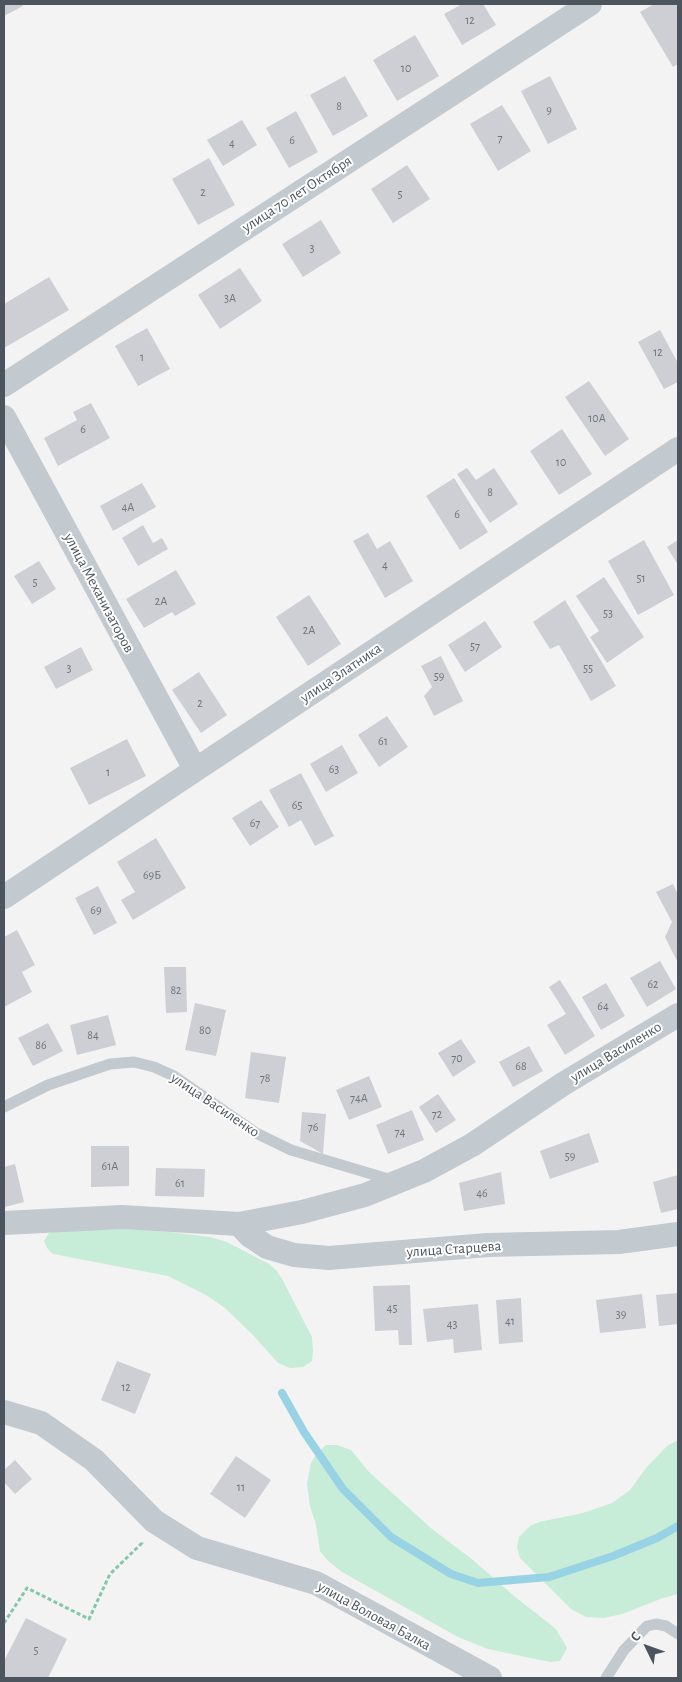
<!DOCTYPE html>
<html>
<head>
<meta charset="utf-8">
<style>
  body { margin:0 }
  #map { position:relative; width:682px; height:1682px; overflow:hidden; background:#f4f3f3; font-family:"Alegreya Sans",sans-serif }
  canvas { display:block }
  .frame { position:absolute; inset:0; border:5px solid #4c555e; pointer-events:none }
  .north { position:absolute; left:622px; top:1622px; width:50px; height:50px; -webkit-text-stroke:4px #fff; paint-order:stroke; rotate:312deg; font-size:14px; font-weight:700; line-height:20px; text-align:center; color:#4c555e }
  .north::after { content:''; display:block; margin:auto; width:18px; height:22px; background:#4c555e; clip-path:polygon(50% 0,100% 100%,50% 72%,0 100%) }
</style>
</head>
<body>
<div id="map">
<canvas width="682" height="1682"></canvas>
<div class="frame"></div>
<div class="north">С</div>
</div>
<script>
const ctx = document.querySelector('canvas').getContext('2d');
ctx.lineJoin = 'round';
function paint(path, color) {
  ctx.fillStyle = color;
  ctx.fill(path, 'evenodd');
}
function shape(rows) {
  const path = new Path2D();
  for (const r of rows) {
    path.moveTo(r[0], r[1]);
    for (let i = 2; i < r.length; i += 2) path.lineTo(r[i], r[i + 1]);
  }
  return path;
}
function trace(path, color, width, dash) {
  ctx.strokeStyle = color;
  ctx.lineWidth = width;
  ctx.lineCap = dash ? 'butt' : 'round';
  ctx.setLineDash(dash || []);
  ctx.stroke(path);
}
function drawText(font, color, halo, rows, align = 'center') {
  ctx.font = font + ' "Alegreya Sans",sans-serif';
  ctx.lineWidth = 4;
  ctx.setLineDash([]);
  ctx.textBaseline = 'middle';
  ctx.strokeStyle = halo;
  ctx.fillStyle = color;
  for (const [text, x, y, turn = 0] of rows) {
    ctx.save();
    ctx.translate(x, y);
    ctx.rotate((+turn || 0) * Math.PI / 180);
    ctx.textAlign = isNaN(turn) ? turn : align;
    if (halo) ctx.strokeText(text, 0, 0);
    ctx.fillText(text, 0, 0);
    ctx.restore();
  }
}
const green = shape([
  [126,1229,169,1232,210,1237,227,1242,269,1264,277,1271,282,1279,312,1337,313,1351,312,1361,303,1367,290,1368,278,1363,252,1334,225,1308,206,1295,168,1276,53,1254,47,1248,44,1241,49,1233,57,1231],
  [678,1440,678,1594,663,1598,622,1614,604,1618,586,1617,571,1609,520,1558,517,1547,519,1537,530,1526,539,1522,583,1513,612,1503,630,1490,646,1468,667,1446],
  [326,1445,337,1445,351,1450,369,1472,432,1529,473,1560,514,1596,556,1629,567,1648,560,1661,550,1662,488,1649,458,1637,342,1572,327,1560,320,1551,316,1525,310,1506,307,1484,311,1463,317,1453]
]);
const stream = shape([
  [282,1393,304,1432,343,1489,391,1537,451,1574,478,1583,549,1577,613,1556,657,1538,678,1526]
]);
const building = shape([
  [4,4,21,4,23,6,4,16],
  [462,4,483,4,496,25,462,45,444,14],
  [654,4,678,4,678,64,673,67,640,12],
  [415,35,439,76,397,101,373,60],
  [345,76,368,116,333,136,310,95],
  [550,76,577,129,548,144,521,91],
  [502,105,531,151,498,171,470,124],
  [296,111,318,152,289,168,266,128],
  [242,120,257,145,223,166,207,140],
  [209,158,235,205,198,225,172,179],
  [407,165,430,199,393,223,371,189],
  [321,220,341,253,303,277,282,244],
  [240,268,262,301,220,329,198,295],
  [49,277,69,310,4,348,4,304],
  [147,328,170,369,138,386,115,346],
  [660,330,678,363,678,382,664,389,638,342],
  [589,381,629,439,605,456,565,397],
  [91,403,110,438,58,466,44,438,77,420,73,412],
  [562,429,592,474,559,495,530,451],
  [467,468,476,480,494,468,518,504,490,523,457,474],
  [454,478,488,532,460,550,426,496],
  [142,483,156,507,113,531,100,506],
  [143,525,153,543,162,538,168,549,138,566,122,538],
  [368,533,377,549,390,541,413,581,385,598,353,541],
  [644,540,674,595,638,615,608,561],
  [678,540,678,565,667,547],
  [39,561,56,589,32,604,14,576],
  [176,570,196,604,175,616,172,612,144,628,126,599],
  [604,577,644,637,607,663,590,637,599,631,576,596],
  [309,595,341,644,308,666,276,617],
  [565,600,616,686,591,701,559,645,550,649,533,622],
  [485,621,502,647,465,672,448,645],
  [81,647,93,670,56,689,44,667],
  [441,656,463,701,434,716,424,696,432,687,421,666],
  [199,672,227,715,201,733,172,690],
  [387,716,408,747,379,767,358,735],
  [127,739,146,776,89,805,70,768],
  [342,745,358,773,326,792,310,764],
  [301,773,334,836,315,846,301,820,289,827,269,790],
  [261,800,279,827,250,846,232,818],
  [156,838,186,888,133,920,121,900,135,892,117,862],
  [673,884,678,895,678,963,665,937,672,922,656,892],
  [98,886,117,923,94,935,75,898],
  [17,930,35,965,22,972,32,992,4,1007,4,937],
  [660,961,676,989,647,1007,630,978],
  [164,967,186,967,187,1012,166,1013],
  [560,980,595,1036,565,1055,547,1025,566,1014,549,987],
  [606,983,625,1016,601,1030,582,997],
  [195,1003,226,1010,216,1056,185,1050],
  [108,1015,116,1045,77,1055,70,1025],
  [48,1023,63,1051,33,1066,18,1038],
  [461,1039,476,1062,453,1077,438,1053],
  [529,1046,543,1071,513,1087,499,1062],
  [251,1052,286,1057,279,1103,245,1098],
  [369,1076,382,1107,349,1120,336,1090],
  [438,1094,456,1120,436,1133,419,1107],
  [412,1110,424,1140,388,1154,376,1125],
  [302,1112,326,1114,323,1154,300,1141],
  [589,1133,599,1162,550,1179,540,1151],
  [91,1146,129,1146,129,1186,91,1187],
  [15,1164,24,1202,5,1207,4,1167],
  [156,1168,205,1169,204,1197,155,1196],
  [501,1172,505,1204,464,1211,459,1183],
  [678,1175,678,1209,661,1213,653,1182],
  [410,1285,412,1345,399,1345,398,1330,375,1331,373,1286],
  [678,1293,678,1324,659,1326,656,1295],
  [642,1294,646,1328,600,1333,596,1300],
  [521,1298,523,1342,499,1344,496,1300],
  [478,1304,482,1350,454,1353,453,1339,427,1342,423,1309],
  [117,1361,151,1374,135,1414,101,1400],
  [236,1456,271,1480,245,1518,210,1494],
  [15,1460,32,1479,15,1494,4,1482,4,1470],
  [26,1618,67,1639,48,1678,4,1678,4,1661]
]);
const path = shape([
  [4,1623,27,1588,89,1619,110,1574,142,1543,141,1541]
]);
const lane = shape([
  [4,1107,48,1085,110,1064,134,1062,154,1067,174,1076,256,1133,291,1150,395,1181],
  [606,1678,624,1650,647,1626,656,1624,666,1626,678,1634]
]);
const street = shape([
  [4,385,590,4],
  [4,417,195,769],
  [4,897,678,449],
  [4,1223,122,1217,239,1224,302,1212,365,1195,424,1171,472,1145,563,1084,678,1015],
  [239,1224,249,1235,267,1247,294,1255,329,1258,488,1245,619,1242,678,1234],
  [4,1412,41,1423,94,1460,154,1521,197,1548,316,1583,490,1678]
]);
const numberNames = [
  ["12",470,20],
  ["10",406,68],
  ["8",339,106],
  ["9",549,110],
  ["7",500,138],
  ["6",292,140],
  ["4",232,143],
  ["2",203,192],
  ["5",400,194],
  ["3",312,248],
  ["3А",230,298],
  ["12",658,352],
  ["1",142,357],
  ["10А",597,418],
  ["6",83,429],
  ["10",561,462],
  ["8",490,492],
  ["4А",128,507],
  ["6",457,514],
  ["4",385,565],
  ["51",641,578],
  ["5",35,582],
  ["2А",161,601],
  ["53",608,613],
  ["2А",309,630],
  ["57",475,646],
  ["3",69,668],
  ["55",588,668],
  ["59",439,676],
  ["2",200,703],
  ["61",383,741],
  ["63",334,769],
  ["1",108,772],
  ["65",297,805],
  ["67",255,823],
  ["69Б",152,875],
  ["69",96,910],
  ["62",653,984],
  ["82",176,990],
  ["64",603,1006],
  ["80",205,1030],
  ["84",93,1035],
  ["86",41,1045],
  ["70",457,1058],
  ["68",521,1066],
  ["78",265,1078],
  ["74А",359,1098],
  ["72",437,1114],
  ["76",313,1127],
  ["74",400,1132],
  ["59",570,1156],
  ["61А",110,1166],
  ["61",180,1183],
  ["46",482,1193],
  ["45",392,1308],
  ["39",621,1314],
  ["41",510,1321],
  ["43",452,1324],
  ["12",126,1387],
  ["11",241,1487],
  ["5",36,1650]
];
const streetNames = [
  ["улица 70 лет Октября",297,194,-33],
  ["улица Механизаторов",99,593,62],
  ["улица Златника",341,673,-34],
  ["улица Василенко",616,1052,-31],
  ["улица Василенко",215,1105,34],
  ["улица Старцева",454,1249,-4],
  ["улица Воловая Балка",374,1616,29]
];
paint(green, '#c7ecd7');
trace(stream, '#98d2e5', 8);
paint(building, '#cdcfd4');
trace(path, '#82c7a8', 3, [4, 2.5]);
trace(lane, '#c2c9cf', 11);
trace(street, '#c2c9cf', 24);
drawText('12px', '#6c747c', null, numberNames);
drawText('15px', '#4c555e', '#fff', streetNames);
</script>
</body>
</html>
